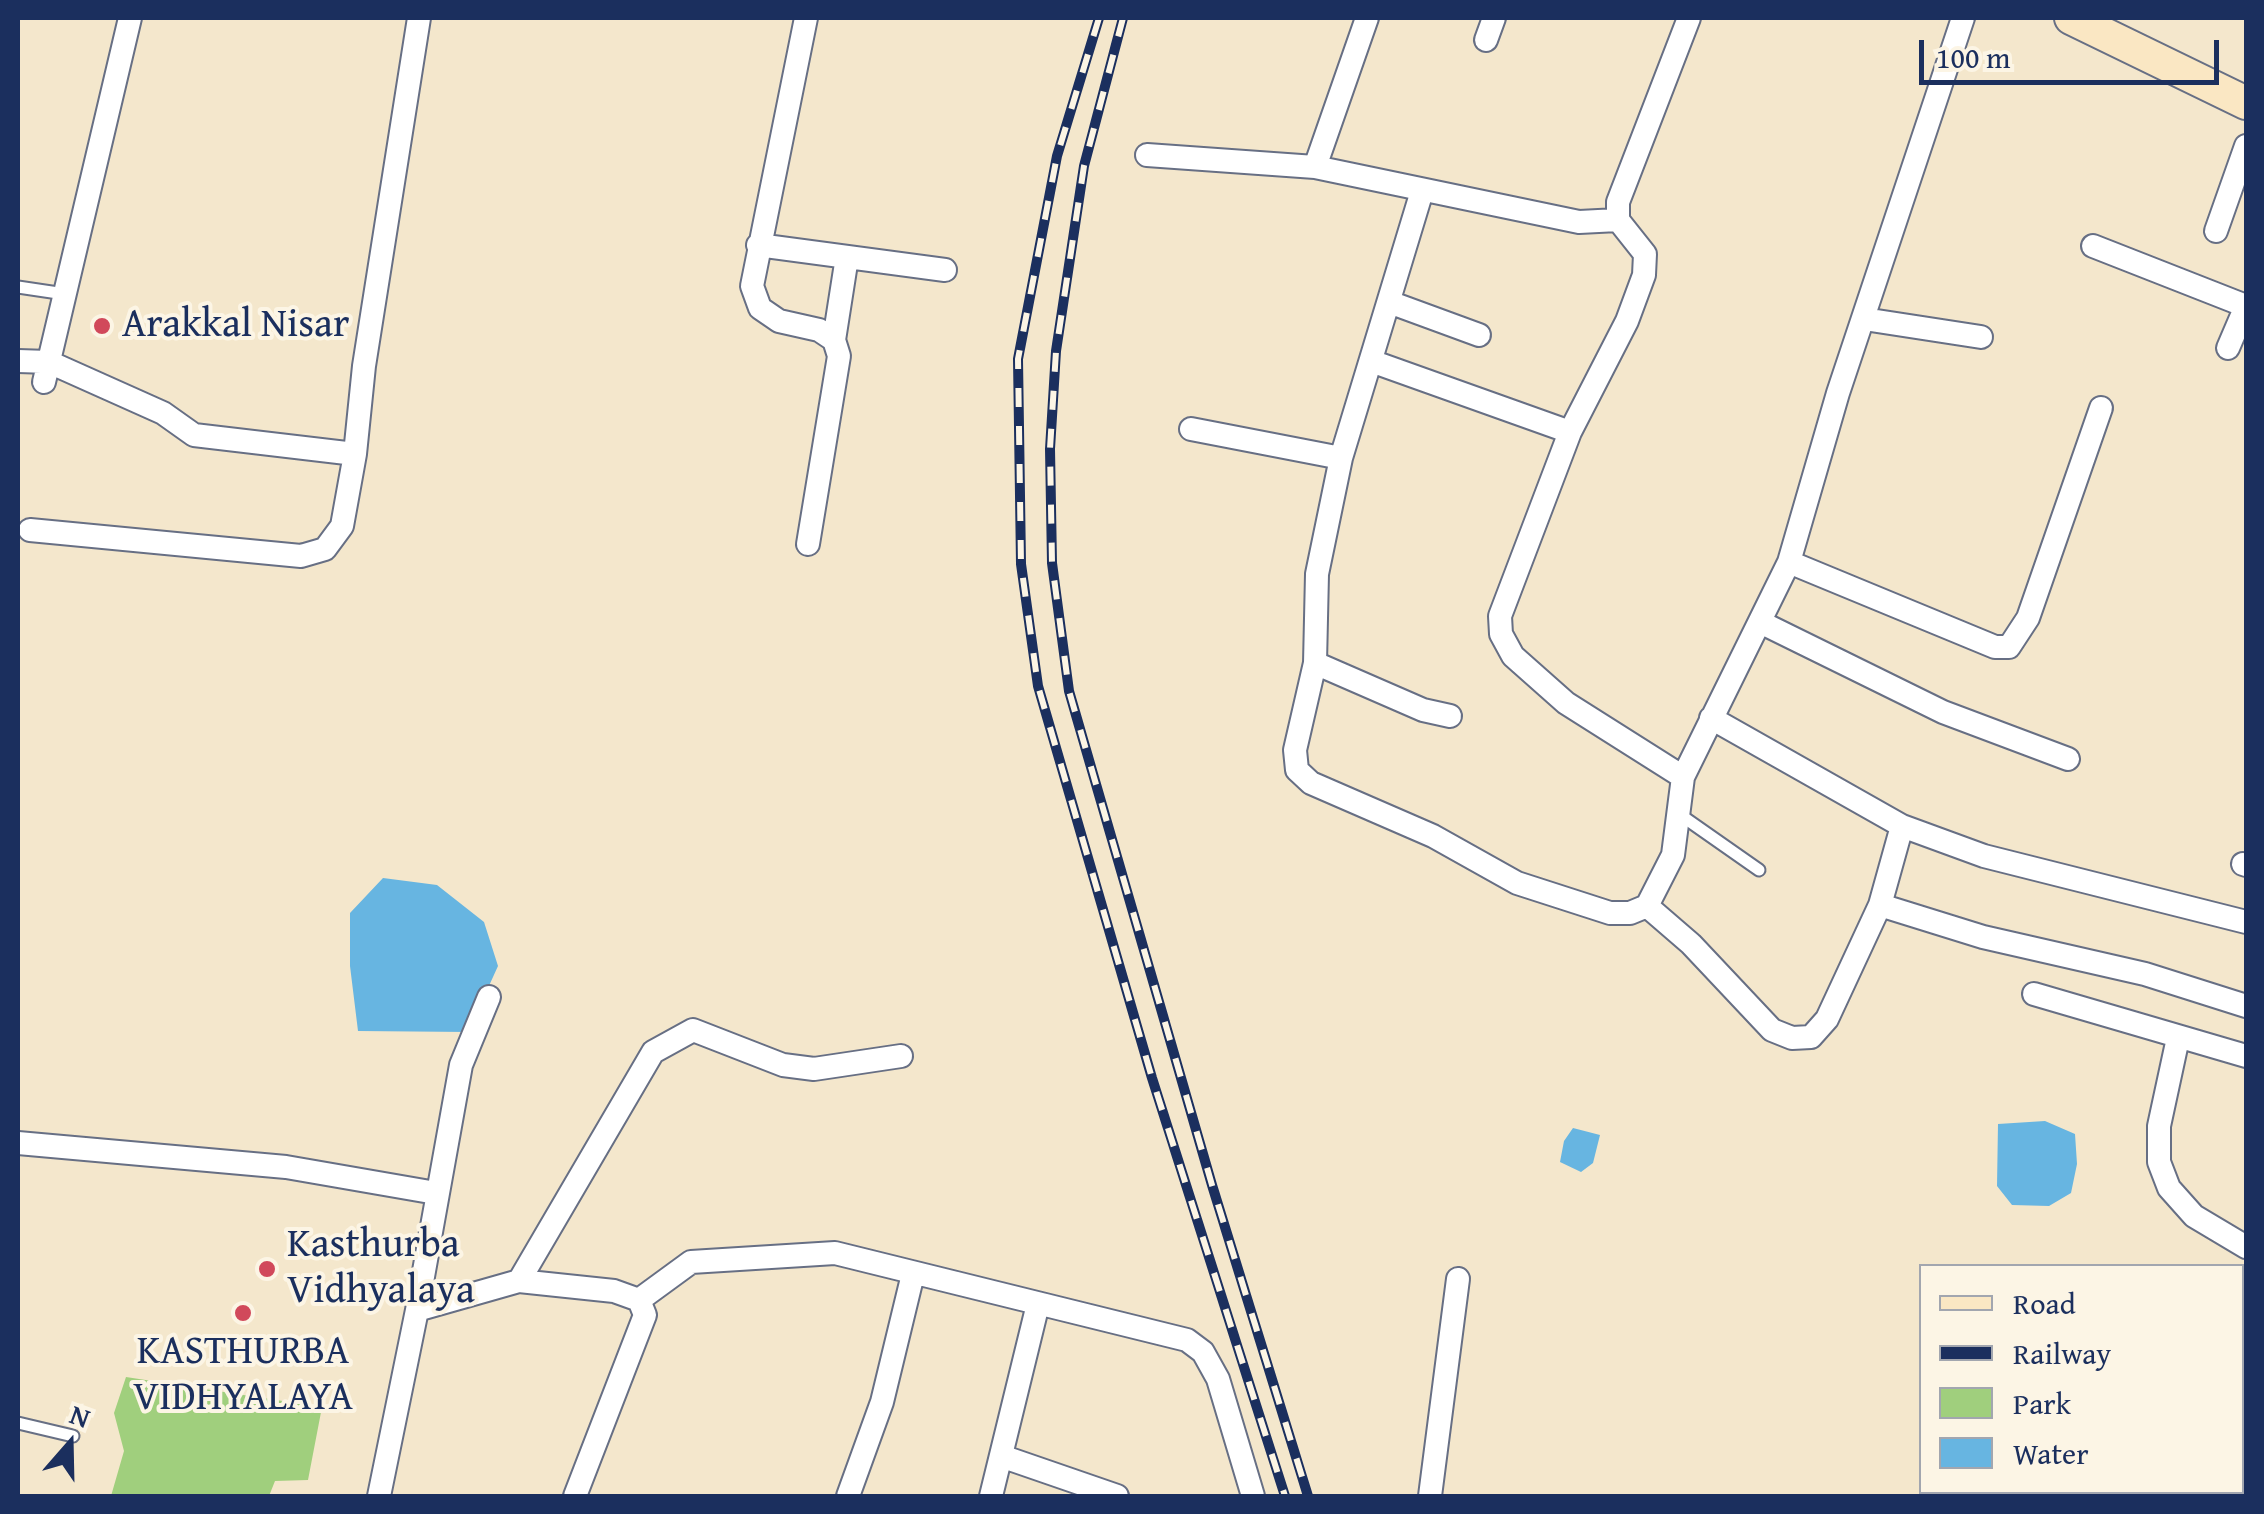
<!DOCTYPE html>
<html>
<head>
<meta charset="utf-8">
<style>
  body { margin:0 }
  #map { position:relative; width:2264px; height:1514px; overflow:hidden; background:#f4e7cc; font-family:"Gentium Book Plus",serif }
  canvas { display:block }
  .frame { position:absolute; inset:0; border:20px solid #1b2f5e; pointer-events:none }
  .legend { position:absolute; left:1919px; top:1264px; width:325px; height:230px; box-sizing:border-box; background:#fcf5e5; border:2px solid #a2a6af; margin:0; padding:12px 18px; list-style:none; font-size:30px; color:#1b2f5e }
  .legend li { display:flex; align-items:center; gap:20px; height:50px }
  .legend b { width:50px; border:2px solid #a2a6af }
  .north { position:absolute; left:20px; top:1394px; width:100px; height:100px; -webkit-text-stroke:8px #fcf5e5; paint-order:stroke; rotate:20deg; font-size:28px; font-weight:700; line-height:40px; text-align:center; color:#1b2f5e }
  .north::after { content:''; display:block; margin:auto; width:35px; height:45px; background:#1b2f5e; clip-path:polygon(50% 0,100% 100%,50% 72%,0 100%) }
  .scale { position:absolute; left:1919px; top:40px; width:300px; height:45px; box-sizing:border-box; border:5px solid #1b2f5e; border-top:0; padding-left:12px; font-size:30px; line-height:35px; white-space:nowrap; color:#1b2f5e; -webkit-text-stroke:8px #fcf5e5; paint-order:stroke }
</style>
</head>
<body>
<div id="map">
<canvas width="2264" height="1514"></canvas>
<div class="frame"></div>
<ul class="legend">
<li><b style="height:12px;background:#fae7c3"></b>Road</li>
<li><b style="height:12px;background:#1b2f5e"></b>Railway</li>
<li><b style="height:28px;background:#a0cf7d"></b>Park</li>
<li><b style="height:28px;background:#67b5e1"></b>Water</li>
</ul>
<div class="north">N</div>
<div class="scale">100 m</div>
</div>
<script>
const ctx = document.querySelector('canvas').getContext('2d');
ctx.lineJoin = 'round';
function paint(path, color) {
  ctx.fillStyle = color;
  ctx.fill(path, 'evenodd');
}
function shape(rows) {
  const path = new Path2D();
  for (const r of rows) {
    path.moveTo(r[0], r[1]);
    for (let i = 2; i < r.length; i += 2) path.lineTo(r[i], r[i + 1]);
  }
  return path;
}
function trace(path, color, width, dash) {
  ctx.strokeStyle = color;
  ctx.lineWidth = width;
  ctx.lineCap = dash ? 'butt' : 'round';
  ctx.setLineDash(dash || []);
  ctx.stroke(path);
}
function drawText(font, color, halo, rows, align = 'center') {
  ctx.font = font + ' "Gentium Book Plus",serif';
  ctx.lineWidth = 8;
  ctx.setLineDash([]);
  ctx.textBaseline = 'middle';
  ctx.strokeStyle = halo;
  ctx.fillStyle = color;
  for (const [text, x, y, turn = 0] of rows) {
    ctx.save();
    ctx.translate(x, y);
    ctx.rotate((+turn || 0) * Math.PI / 180);
    ctx.textAlign = isNaN(turn) ? turn : align;
    if (halo) ctx.strokeText(text, 0, 0);
    ctx.fillText(text, 0, 0);
    ctx.restore();
  }
}
const green = shape([
  [126,1377,322,1407,308,1480,275,1481,269,1496,111,1496,124,1451,114,1413]
]);
const water = shape([
  [383,878,437,885,484,922,498,966,468,1032,358,1031,350,966,350,913],
  [2045,1121,2075,1134,2077,1164,2071,1193,2049,1206,2012,1205,1997,1186,1998,1124],
  [1573,1128,1600,1135,1593,1163,1581,1172,1560,1162,1564,1141]
]);
const lane = shape([
  [18,287,65,294],
  [1679,814,1759,870],
  [18,1423,73,1436]
]);
const street = shape([
  [806,18,752,286,760,308,779,321,819,330,834,340,839,356,808,544],
  [1689,18,1618,202,1618,220,1645,254,1644,275,1627,321,1570,432,1500,616,1501,634,1513,656,1566,703,1683,777,1789,562,1838,393,1963,18],
  [1486,40,1494,18],
  [1147,155,1315,167,1579,222,1618,220],
  [1315,167,1367,18],
  [2216,231,2246,146],
  [758,245,945,270],
  [2093,246,2246,306],
  [1389,302,1479,335],
  [1864,319,1981,337],
  [834,340,847,257],
  [2228,348,2246,306],
  [18,361,49,362,163,413,194,435,355,454],
  [1371,361,1570,432],
  [44,382,130,18],
  [1191,429,1341,458],
  [30,530,301,556,325,549,342,526,355,454,364,366,419,18],
  [1789,562,1995,647,2009,647,2028,618,2101,408],
  [1760,622,1943,712,2068,759],
  [1315,663,1317,574,1341,458,1422,191],
  [1450,716,1423,710,1315,663,1295,750,1297,770,1311,783,1433,836,1517,883,1610,913,1630,913,1647,906,1673,855,1683,777],
  [1902,826,1984,856,2246,922],
  [2243,864,2246,865],
  [1880,905,1983,937,2145,974,2246,1006],
  [1647,906,1691,944,1772,1030,1792,1038,1811,1037,1827,1019,1880,905,1902,826,1711,718],
  [2034,994,2246,1056],
  [2178,1038,2159,1126,2159,1162,2169,1188,2194,1216,2246,1247],
  [18,1143,286,1167,436,1193],
  [519,1281,614,1291,639,1300,645,1315,575,1496],
  [639,1300,691,1262,835,1253,1187,1340,1203,1352,1218,1379,1253,1496],
  [417,1310,461,1065,489,997],
  [1001,1456,1117,1496],
  [379,1496,417,1310,519,1281,653,1052,693,1030,783,1065,814,1069,901,1056],
  [848,1496,882,1402,913,1274],
  [991,1496,1038,1304],
  [1430,1496,1458,1279]
]);
const secondary = shape([
  [2071,18,2246,103]
]);
const rail = shape([
  [1099,18,1057,156,1018,359,1021,564,1038,686,1152,1078,1285,1496],
  [1123,18,1084,166,1056,351,1050,449,1052,563,1069,691,1212,1185,1308,1496]
]);
const markers = [
  [102,326,10,"#d1495b"],
  [267,1269,10,"#d1495b"],
  [243,1313,10,"#d1495b"]
];
const poiNames = [
  ["Arakkal Nisar",122,326],
  ["Kasthurba",287,1246],
  ["Vidhyalaya",287,1292],
  ["KASTHURBA",243,1353,"center"],
  ["VIDHYALAYA",243,1399,"center"]
];
paint(green, '#a0cf7d');
paint(water, '#67b5e1');
trace(lane, '#676f84', 15);
trace(street, '#676f84', 26);
trace(secondary, '#676f84', 36);
trace(lane, '#fff', 11);
trace(street, '#fff', 22);
trace(secondary, '#fae7c3', 32);
trace(rail, '#1b2f5e', 10);
trace(rail, '#fcf5e5', 6, [19]);
for (const [x, y, r, color] of markers) {
  const dot = new Path2D();
  dot.arc(x, y, r, 0, 2 * Math.PI);
  ctx.fillStyle = color;
  ctx.fill(dot);
  trace(dot, '#fcf5e5', 4);
}
drawText('40px', '#1b2f5e', '#fcf5e5', poiNames, 'left');
</script>
</body>
</html>
